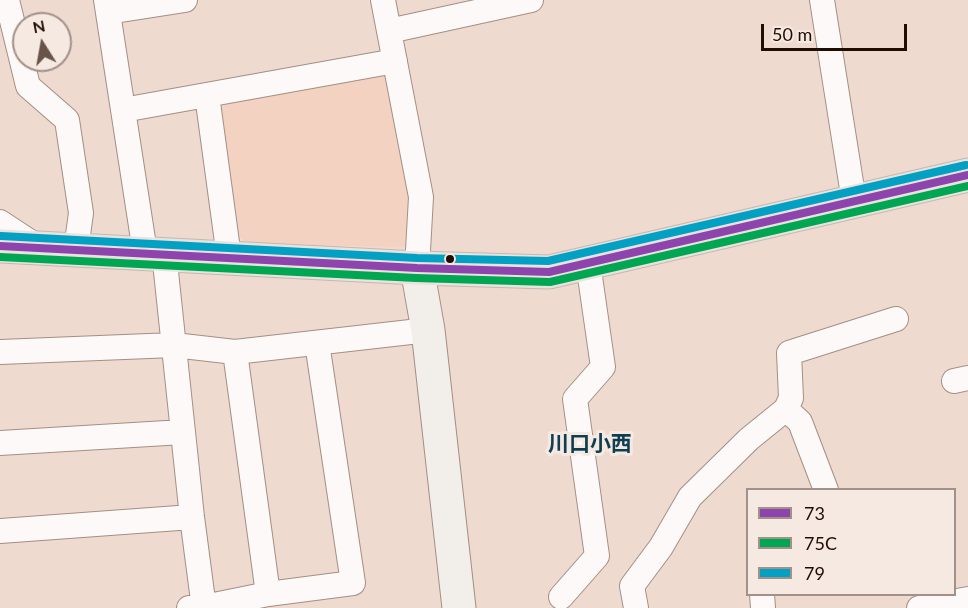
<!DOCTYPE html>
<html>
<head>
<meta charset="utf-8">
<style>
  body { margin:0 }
  #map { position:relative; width:968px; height:608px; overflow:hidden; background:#efdacf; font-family:Lato,sans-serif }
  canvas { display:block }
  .legend { position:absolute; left:746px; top:488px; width:210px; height:108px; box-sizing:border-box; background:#f6e9e2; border:2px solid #a19188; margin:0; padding:8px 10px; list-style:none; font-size:18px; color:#210c02 }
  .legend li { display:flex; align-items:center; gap:12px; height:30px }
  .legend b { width:30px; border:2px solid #a19188 }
  .north { position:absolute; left:12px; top:12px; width:60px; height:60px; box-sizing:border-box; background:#f6e9e2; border:2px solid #a19188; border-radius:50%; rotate:349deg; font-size:16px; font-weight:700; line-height:24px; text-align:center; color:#210c02 }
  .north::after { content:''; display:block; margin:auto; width:21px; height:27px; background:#69544a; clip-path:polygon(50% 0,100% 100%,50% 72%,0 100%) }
  .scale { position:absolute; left:761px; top:24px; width:146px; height:27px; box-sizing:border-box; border:3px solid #210c02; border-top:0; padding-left:8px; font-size:18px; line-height:21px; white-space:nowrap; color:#210c02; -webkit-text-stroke:4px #f6e9e2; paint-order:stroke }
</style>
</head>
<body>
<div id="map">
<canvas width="968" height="608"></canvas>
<ul class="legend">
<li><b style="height:8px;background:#8e44ad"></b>73</li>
<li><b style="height:8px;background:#00a651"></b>75C</li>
<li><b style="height:8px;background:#02a1c4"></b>79</li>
</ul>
<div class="north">N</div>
<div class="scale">50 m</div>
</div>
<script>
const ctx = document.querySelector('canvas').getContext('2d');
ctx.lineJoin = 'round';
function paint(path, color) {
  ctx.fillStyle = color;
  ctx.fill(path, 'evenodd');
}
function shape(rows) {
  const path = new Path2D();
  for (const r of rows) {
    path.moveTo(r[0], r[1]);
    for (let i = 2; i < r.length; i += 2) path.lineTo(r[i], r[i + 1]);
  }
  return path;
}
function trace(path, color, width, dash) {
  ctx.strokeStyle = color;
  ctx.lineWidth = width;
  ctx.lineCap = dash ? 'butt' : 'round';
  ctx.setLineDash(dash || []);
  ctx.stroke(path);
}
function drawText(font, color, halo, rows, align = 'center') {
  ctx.font = font + ' Lato,"Noto Sans JP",sans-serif';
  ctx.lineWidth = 6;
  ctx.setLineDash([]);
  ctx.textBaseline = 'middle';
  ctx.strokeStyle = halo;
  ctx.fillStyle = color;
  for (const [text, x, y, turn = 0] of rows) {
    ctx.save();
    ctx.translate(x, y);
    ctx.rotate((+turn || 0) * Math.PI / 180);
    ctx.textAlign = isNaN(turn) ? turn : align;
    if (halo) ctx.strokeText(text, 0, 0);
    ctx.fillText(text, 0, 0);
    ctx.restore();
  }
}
const built = shape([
  [381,75,393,81,417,200,407,247,248,244,240,236,220,110,227,102]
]);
const street = shape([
  [7,0,28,86,67,120,81,213,76,249],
  [106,0,145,252],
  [383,0,421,197,417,268],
  [822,0,854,201],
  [108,12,185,0],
  [389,31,531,0],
  [207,95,229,257],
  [123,110,395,61],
  [0,222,38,247],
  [164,253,192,517,204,608],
  [0,352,174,345,235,352,428,330],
  [235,352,268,594],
  [954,381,968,378],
  [786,409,791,398,789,353,896,319],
  [0,443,183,432],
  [0,531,192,517],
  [762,594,763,608],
  [561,597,597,556,575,399,603,367,588,263],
  [189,608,204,607,268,594,353,583,317,343],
  [636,608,632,586,661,547,690,497,749,439,786,409,800,422,826,490],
  [919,608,968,599]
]);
const secondary = shape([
  [417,268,428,330,459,608]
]);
const primary = shape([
  [0,246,417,268,549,272,968,175]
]);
const bus1 = shape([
  [0,246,417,268,549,272,968,175]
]);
const bus2 = shape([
  [0,257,416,278,550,282,968,186]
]);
const bus3 = shape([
  [1,236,417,258,548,261,966,165]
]);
const markers = [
  [450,259,5,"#210c02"]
];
const neighbourhoodNames = [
  ["川口小西",590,444]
];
paint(built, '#f3d2c1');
trace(street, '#a38f84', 26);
trace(secondary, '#a38f84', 35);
trace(primary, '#c4b8b2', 35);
trace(street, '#fdf9f8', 24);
trace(secondary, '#f2eeea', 33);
trace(primary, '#e9e2dd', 33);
trace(bus1, '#8e44ad', 8);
trace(bus2, '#00a651', 8);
trace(bus3, '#02a1c4', 8);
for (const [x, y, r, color] of markers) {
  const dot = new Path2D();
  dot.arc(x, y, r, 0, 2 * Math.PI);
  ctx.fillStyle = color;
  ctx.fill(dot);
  trace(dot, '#f6e9e2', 2);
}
drawText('bold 21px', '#0d3e51', '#f6e9e2', neighbourhoodNames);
</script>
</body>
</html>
